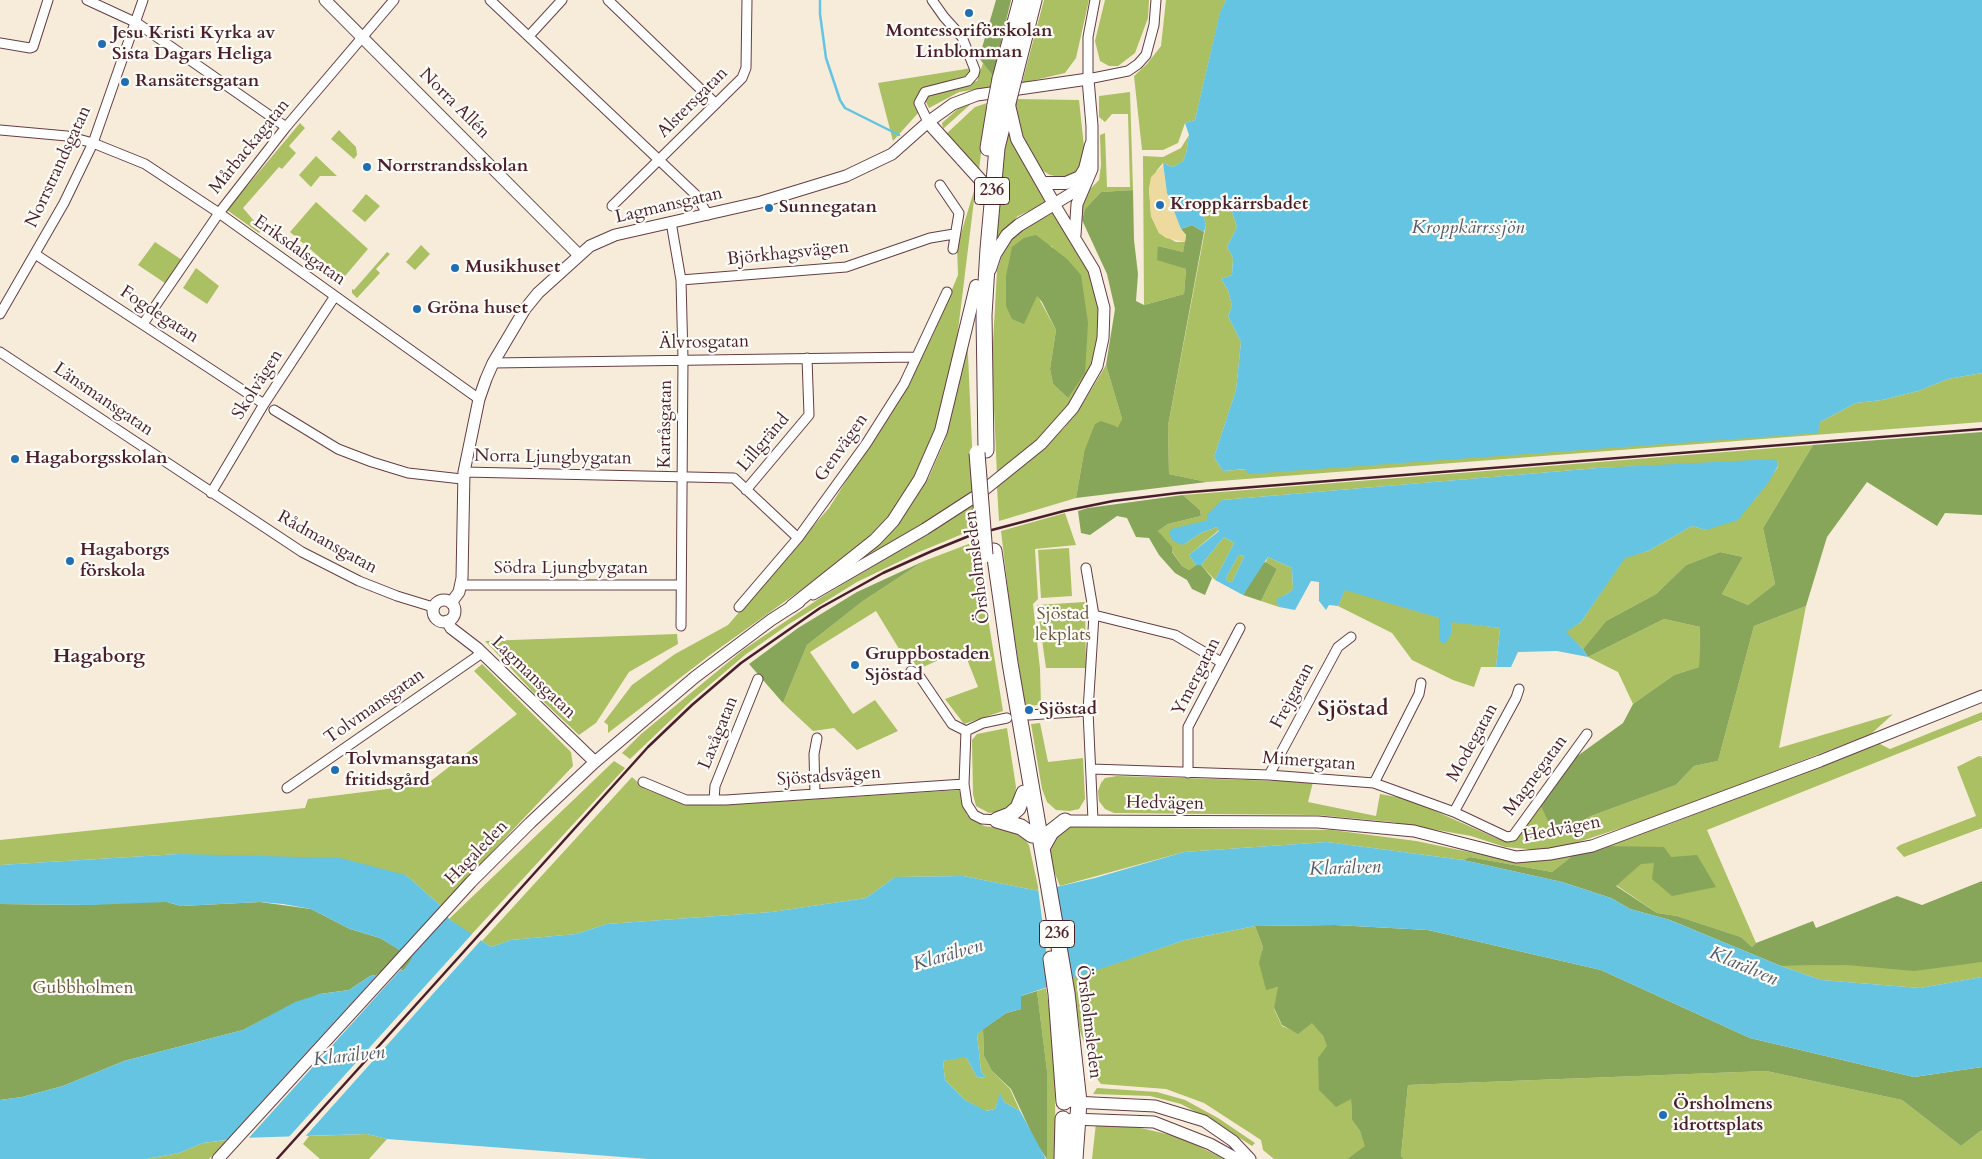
<!DOCTYPE html>
<html>
<head>
<meta charset="utf-8">
<style>
  body { margin:0 }
  canvas { display:block; background:#f7ecda }
</style>
</head>
<body>
<canvas width="1982" height="1159"></canvas>
<script>
const ctx = document.querySelector('canvas').getContext('2d');
ctx.lineJoin = 'round';
function paint(path, color) {
  ctx.fillStyle = color;
  ctx.fill(path, 'evenodd');
}
function shape(rows) {
  const path = new Path2D();
  for (const r of rows) {
    if (r.length === 3) {
      path.moveTo(r[0] + r[2], r[1]);
      path.arc(r[0], r[1], r[2], 0, 2 * Math.PI);
      continue;
    }
    path.moveTo(r[0], r[1]);
    for (let i = 2; i < r.length; i += 2) path.lineTo(r[i], r[i + 1]);
  }
  return path;
}
function trace(path, color, width, dash) {
  ctx.strokeStyle = color;
  ctx.lineWidth = width;
  ctx.lineCap = dash ? 'butt' : 'round';
  ctx.setLineDash(dash || []);
  ctx.stroke(path);
}
function drawText(font, color, halo, rows, align = 'center') {
  ctx.font = font + ' Cardo,serif';
  ctx.lineWidth = 4.5;
  ctx.setLineDash([]);
  ctx.textBaseline = 'middle';
  ctx.strokeStyle = halo;
  ctx.fillStyle = color;
  for (const [text, x, y, turn = 0] of rows) {
    ctx.save();
    ctx.translate(x, y);
    ctx.rotate((+turn || 0) * Math.PI / 180);
    ctx.textAlign = isNaN(turn) ? turn : align;
    if (halo) ctx.strokeText(text, 0, 0);
    ctx.fillText(text, 0, 0);
    ctx.restore();
  }
}
const green = shape([
  [1044,0,1089,0,1076,58,1065,73,1022,83],
  [1105,0,1149,0,1148,18,1135,53,1118,66,1109,66,1100,61,1095,41],
  [1166,0,1226,0,1220,13,1195,120,1185,123,1178,143,1163,150,1142,150,1134,76,1147,64,1161,46],
  [983,63,993,76,991,87,959,92,929,108,925,100,929,93,977,81],
  [972,68,968,75,923,89,919,112,893,141,878,83],
  [1130,92,1133,190,1101,192,1085,209,1082,220,1080,211,1085,194,1099,180,1101,165,1100,135,1105,133,1107,187,1130,187,1128,114,1112,114,1105,122,1099,117,1099,96],
  [1016,99,1079,100,1085,156,1076,175,1065,178,1050,175,1040,169,1020,130,1016,111],
  [973,102,943,129,942,123,960,107],
  [987,103,979,170,945,135,975,107],
  [300,123,305,128,289,146,296,153,282,169,279,167,243,208,262,230,259,233,227,210],
  [339,130,356,147,357,155,354,159,331,139],
  [1008,130,1046,203,1018,216,994,242,1001,169],
  [1189,135,1186,154,1183,161,1173,167,1163,163,1157,170,1149,188,1151,216,1159,233,1176,242,1185,242,1183,252,1158,246,1158,259,1186,269,1184,294,1144,305,1143,156,1163,157,1181,148],
  [316,156,337,176,320,176,311,187,299,175],
  [976,184,953,371,939,424,923,464,891,514,854,552,710,655,608,733,608,725,604,722,632,685,675,654,728,625,829,508,904,390,933,335,958,275,957,247],
  [366,194,380,206,365,222,352,211],
  [316,202,368,249,345,276,345,279,290,232],
  [1220,202,1230,206,1237,227,1227,247,1233,258,1232,275,1221,279,1228,290,1232,306,1228,316,1241,342,1236,390,1214,457,1223,471,1820,422,1856,403,1882,400,1918,391,1948,379,1982,373,1982,422,1207,482,1169,474,1168,426,1206,225,1202,211,1205,204],
  [1055,212,1087,262,1098,294,1099,342,1090,379,1068,409,1031,447,997,476,992,361,997,271,1004,249,1017,232],
  [1052,245,1068,398,1053,384,1050,369,1056,330,1037,295,1024,323],
  [155,242,182,260,165,283,138,265],
  [421,245,430,254,415,270,406,262],
  [387,252,390,254,376,269,380,273,357,298,352,293,352,289,354,290],
  [196,268,219,286,207,304,183,288],
  [967,332,974,491,935,518,855,566,909,508,929,477,945,440],
  [1106,365,1122,419,1119,427,1114,426,1084,452,1076,498,999,521,997,487,1030,460,1064,428,1082,405],
  [1813,445,1763,528,1775,584,1748,605,1722,594,1743,557,1720,552,1686,565,1656,594,1606,621,1583,649,1565,632,1581,622,1625,557,1648,551,1692,526,1706,530,1755,499,1778,467,1777,461,1598,468,1222,500,1208,520,1183,545,1201,533,1217,527,1219,530,1189,555,1196,565,1189,570,1182,566,1158,531,1168,524,1201,516,1200,510,1183,495],
  [974,503,977,528,919,552,857,582,789,624,745,655,692,700,630,759,622,753,641,734,743,650,820,598,910,544],
  [1065,513,1076,545,1035,549,1038,599,1033,604,1040,669,1041,705,1025,706,1010,608,1001,531],
  [1224,537,1234,543,1215,580,1201,565],
  [979,540,988,618,1003,711,964,724,945,699,978,687,963,649,921,668,904,657,876,611,810,652,853,714,875,700,898,731,857,750,834,728,813,731,783,703,807,645,863,601,924,561],
  [1069,548,1072,596,1041,598,1038,550],
  [1243,555,1244,557,1232,582,1227,581,1226,578,1238,556],
  [1268,557,1292,568,1293,589,1287,594,1277,599,1279,607,1261,601,1277,569,1266,562],
  [1345,589,1440,618,1439,641,1450,621,1500,628,1496,667,1481,667,1474,687,1453,680,1412,660,1392,633,1338,606],
  [1085,602,1086,668,1046,668,1037,605],
  [1806,606,1779,748,1893,714,1871,734,1661,815,1563,847,1539,850,1505,847,1471,836,1392,822,1317,815,1114,813,1105,809,1099,801,1098,791,1101,783,1105,778,1117,776,1313,782,1308,802,1376,816,1380,794,1408,799,1496,838,1512,842,1540,804,1574,826,1591,816,1676,785,1694,766,1718,761,1754,626],
  [1664,619,1700,627,1699,667,1674,675,1633,704,1618,672,1588,657],
  [677,634,678,644,629,672,596,723,579,735,533,692,485,641],
  [482,664,571,752,573,766,441,906,406,875,179,854,0,865,0,840,305,808,308,799,427,784,517,714,474,671],
  [1982,712,1982,720,1707,830,1756,943,1752,947,1741,937,1677,916,1657,913,1616,885,1641,863,1654,863,1671,857,1606,846,1670,824,1878,743,1890,749],
  [1040,723,1048,762,1083,758,1085,799,1079,809,1070,811,1056,810,1047,802,1042,789,1031,724],
  [1007,728,1016,787,1014,802,1001,811,989,813,976,806,973,794,972,740,977,734],
  [1979,756,1982,757,1982,828,1904,857,1896,848,1900,845,1976,816,1957,767],
  [614,761,625,768,471,935,449,919],
  [632,777,645,789,684,804,725,805,959,790,967,815,984,826,1008,829,1021,834,1029,845,1039,891,963,876,895,877,866,898,772,912,607,924,576,934,511,940,491,947,482,941],
  [1068,827,1332,830,1416,841,1508,860,1577,852,1552,872,1470,857,1463,860,1327,842,1184,852,1060,886,1048,856,1049,844,1054,836],
  [1255,926,1263,947,1260,963,1266,989,1279,987,1274,1009,1282,1026,1298,1033,1312,1022,1323,1036,1351,1098,1352,1120,1360,1131,1366,1146,1347,1159,1274,1159,1263,1150,1261,1140,1204,1103,1166,1089,1101,1084,1095,1076,1080,1031,1072,978,1185,940],
  [1982,962,1982,977,1920,988,1821,980,1781,966],
  [1046,988,1054,1042,1056,1159,1047,1159,1047,1071,1037,991],
  [983,1029,984,1056,992,1071,1010,1089,1020,1111,1004,1102,1000,1094,995,1109,985,1111,965,1100,945,1080,943,1061,960,1057,966,1057,977,1077,986,1078,981,1071,977,1034],
  [1766,1071,1902,1100,1961,1146,1982,1130,1982,1159,1404,1159,1401,1156,1408,1085],
  [1097,1088,1157,1092,1185,1100,1218,1118,1255,1143,1252,1146,1215,1122,1181,1104,1150,1096,1093,1094],
  [1096,1123,1123,1124,1180,1137,1224,1159,1092,1159],
  [367,1134,387,1139,369,1159,320,1159,303,1144,309,1136],
  [227,1140,209,1159,146,1159,179,1153,203,1143]
]);
const forest = shape([
  [996,0,1011,0,993,76,979,58],
  [1133,190,1134,240,1138,274,1136,301,1144,305,1184,294,1186,269,1157,260,1158,246,1183,252,1186,235,1181,229,1192,225,1204,232,1168,426,1169,474,1207,482,1076,498,1084,452,1095,424,1101,421,1118,427,1122,419,1106,365,1115,309,1107,274,1082,220,1085,209,1101,192],
  [1036,235,1067,259,1081,275,1088,323,1085,373,1068,398,1053,384,1050,369,1056,330,1042,302,1037,296,1024,324,1012,319,1006,306,1006,276,1012,247,1024,238],
  [1982,432,1982,515,1945,513,1937,526,1867,482,1827,537,1806,606,1754,626,1718,761,1694,766,1676,785,1591,816,1574,826,1550,825,1540,804,1576,757,1623,723,1633,704,1674,675,1699,667,1700,627,1664,619,1588,657,1583,649,1606,621,1656,594,1686,565,1720,552,1743,557,1722,594,1748,605,1775,584,1763,528,1813,445],
  [1183,495,1200,510,1201,516,1168,524,1158,531,1172,547,1172,552,1182,566,1189,570,1196,565,1201,565,1212,578,1205,595,1192,589,1187,580,1175,573,1159,555,1149,538,1136,537,1127,518,1117,516,1090,535,1081,533,1078,511,1088,508],
  [924,561,863,601,807,645,783,703,749,664,798,628,857,592],
  [1266,562,1277,569,1261,601,1243,595,1262,563],
  [1606,846,1664,847,1671,857,1697,855,1716,887,1672,896,1652,879,1654,863,1641,864,1616,886,1657,913,1677,916,1741,937,1752,947,1756,943,1813,921,1816,928,1897,896,1922,905,1982,881,1982,962,1914,971,1847,965,1781,966,1670,920,1630,909,1611,898,1562,882,1463,860,1470,857,1552,872,1577,852],
  [119,902,167,902,181,906,260,902,311,909,350,929,380,938,413,958,404,970,370,976,349,990,320,994,270,1016,243,1030,124,1061,63,1086,22,1097,0,1100,0,904,90,905],
  [1335,925,1428,930,1601,970,1750,1038,1914,1077,1982,1067,1982,1130,1961,1146,1902,1100,1766,1071,1408,1085,1401,1156,1404,1159,1347,1159,1365,1146,1360,1131,1352,1120,1351,1099,1336,1107,1319,1090,1318,1058,1327,1046,1323,1036,1312,1023,1298,1034,1282,1025,1274,1008,1278,987,1266,990,1259,963,1263,947,1255,926],
  [1037,991,1047,1071,1047,1159,1036,1143,1011,1089,992,1071,984,1056,983,1029,1006,1013,1021,1009,1021,996]
]);
const sand = shape([
  [1163,165,1167,193,1181,229,1186,235,1185,242,1166,238,1159,233,1151,216,1149,188,1151,177]
]);
const water = shape([
  [1226,0,1982,0,1982,373,1948,379,1918,391,1882,400,1856,403,1820,422,1818,433,1248,474,1245,469,1223,471,1214,457,1236,390,1241,342,1228,316,1232,306,1228,290,1221,279,1232,275,1233,258,1227,247,1237,227,1230,206,1220,202,1205,204,1202,211,1206,225,1204,232,1192,225,1181,229,1167,193,1163,163,1173,167,1183,161,1186,154,1189,135,1185,123,1195,120,1220,12],
  [1774,459,1777,461,1778,466,1768,483,1738,520,1706,530,1692,526,1648,551,1625,558,1581,622,1566,632,1583,649,1588,657,1557,651,1518,652,1511,667,1496,667,1500,628,1451,622,1451,635,1445,644,1439,641,1439,618,1345,590,1338,606,1329,605,1326,610,1319,601,1319,582,1311,581,1295,610,1279,607,1276,599,1287,594,1293,589,1292,568,1268,557,1243,595,1215,580,1234,543,1224,537,1201,565,1196,565,1189,555,1219,531,1217,527,1201,533,1183,545,1173,541,1169,533,1171,529,1208,520,1207,515,1222,500,1598,468],
  [1243,555,1244,557,1232,582,1227,581,1226,578,1238,556],
  [1327,842,1463,860,1562,882,1611,898,1630,909,1670,920,1781,966,1821,980,1920,988,1982,977,1982,1067,1914,1077,1750,1038,1601,970,1428,930,1335,925,1255,926,1185,940,1021,996,1021,1009,1006,1013,977,1034,981,1071,986,1078,977,1077,966,1057,943,1061,945,1080,965,1100,986,1111,995,1109,1000,1093,1004,1102,1020,1111,1046,1159,648,1159,387,1139,367,1134,240,1138,203,1143,179,1153,146,1159,0,1159,0,1100,22,1097,63,1086,124,1061,243,1030,295,1002,320,994,349,990,370,976,404,970,412,958,380,938,350,929,311,909,283,904,260,902,181,906,167,902,90,905,0,904,0,865,179,854,340,858,406,875,441,906,449,919,491,947,511,940,576,934,607,924,772,912,866,898,895,877,963,876,1039,891,1095,878,1184,852]
]);
const pier = shape([
  [1056,884,1072,981,1051,989,1038,888],
  [473,933,482,939,303,1139,287,1139],
  [402,968,246,1141,224,1143,380,972]
]);
const stream = shape([
  [820,0,820,14,826,58,840,100,845,108,899,135]
]);
const minor = shape([
  [87,0,137,23,286,127],
  [490,0,696,195,708,215],
  [608,0,716,104],
  [1095,0,1088,37,1088,79,1128,71,1138,64,1146,55,1154,25,1156,0],
  [529,36,562,0],
  [0,43,30,48,33,47,48,0],
  [928,122,919,103,925,92,968,81,974,74,975,70,962,37,944,17,932,0],
  [0,130,67,136,93,143,145,164,219,213,479,399],
  [940,185,959,213,953,249],
  [612,206,742,78,746,68,747,0],
  [671,222,681,280,683,359,681,626],
  [35,254,264,404],
  [681,280,846,267,930,238,954,234],
  [0,314,64,203,93,143,143,0],
  [143,324,219,213,286,127,394,0],
  [0,352,302,552,359,581,397,596,433,607],
  [493,363,916,357],
  [274,410,338,449,372,462,408,473,462,479],
  [464,472,734,478,798,538],
  [746,490,809,415,807,358],
  [211,493,264,404,335,296],
  [1086,568,1094,615,1088,711,1093,820],
  [461,585,681,585],
  [739,607,798,538,866,444,904,384,947,292],
  [1094,615,1175,635,1221,662],
  [911,671,918,674,952,724,966,731],
  [1029,715,1088,711],
  [966,731,964,784,967,804,974,815,982,819,997,820],
  [966,731,983,723,1007,718],
  [1092,769,1269,775,1374,783,1454,812,1507,837,1513,836,1587,734],
  [1188,773,1188,727,1240,628],
  [1269,775,1338,647,1351,637],
  [643,782,686,800,726,800,964,784],
  [1374,783,1419,694,1421,683],
  [287,788,482,653],
  [815,794,814,754,817,738],
  [714,800,715,786,758,679],
  [1454,812,1516,698,1519,689]
]);
const tertiary = shape([
  [325,0,578,254],
  [813,594,925,529,979,494,1041,444,1073,408,1097,366,1103,338,1104,308,1094,270,1054,204,1082,187],
  [444,611,11],
  [451,603,459,592,462,578,464,472,479,399,486,379,493,363,525,309,538,293,590,246,615,235,761,202,846,176,892,154,928,122,953,104,977,95,1088,79,1092,126,1092,169,1077,204,1075,235],
  [447,621,451,628,477,648,595,762],
  [1065,821,1318,822,1414,831,1516,857,1550,854,1592,846,1820,761,1982,696],
  [1073,1102,1155,1106,1204,1121,1233,1141,1250,1159],
  [1072,1119,1154,1122,1210,1144,1237,1159],
  [218,1159,471,882,530,823,595,762,695,677,771,620,799,602]
]);
const secondary = shape([
  [928,122,984,184],
  [1042,183,1066,183,1080,177,1085,169,1091,145],
  [990,269,995,254,1007,235,1019,225,1054,204,1017,139,1009,105],
  [792,606,875,540,893,521,920,479,941,431,976,286]
]);
const primary = shape([
  [1000,79,1021,0],
  [1014,79,1034,0],
  [988,148,995,105],
  [986,450,984,315,988,249,997,148,1008,103],
  [994,551,1010,663,1067,993,1079,1102,1075,1159],
  [997,820,1010,815,1018,808,1024,793],
  [997,820,1021,827,1032,835],
  [1042,848,1051,832,1065,821],
  [1051,959,1056,994,1064,1102],
  [1062,1159,1063,1119]
]);
const rail = shape([
  [277,1159,648,747,692,705,741,663,820,608,883,573,932,551,969,536,1064,511,1113,501,1178,493,1982,429]
]);
const primaryBridge = shape([
  [1008,103,1014,79],
  [995,105,1000,79],
  [977,453,985,555]
]);
const markers = [
  [969,13,5,"#1f6fb2"],
  [102,44,5,"#1f6fb2"],
  [125,82,5,"#1f6fb2"],
  [367,167,5,"#1f6fb2"],
  [1160,205,5,"#1f6fb2"],
  [769,208,5,"#1f6fb2"],
  [455,268,5,"#1f6fb2"],
  [417,309,5,"#1f6fb2"],
  [15,459,5,"#1f6fb2"],
  [70,561,5,"#1f6fb2"],
  [855,665,5,"#1f6fb2"],
  [1029,710,5,"#1f6fb2"],
  [335,770,5,"#1f6fb2"],
  [1663,1115,5,"#1f6fb2"]
];
const shields = [
  [992,191,35],
  [1057,934,35]
];
const shieldNames = [
  ["236",992,191],
  ["236",1057,934]
];
const poiNames = [
  ["Montessoriförskolan",969,32,"center"],
  ["Linblomman",969,53,"center"],
  ["Jesu Kristi Kyrka av",112,34],
  ["Sista Dagars Heliga",112,55],
  ["Ransätersgatan",135,82],
  ["Norrstrandsskolan",377,167],
  ["Kroppkärrsbadet",1170,205],
  ["Sunnegatan",779,208],
  ["Musikhuset",465,268],
  ["Gröna huset",427,309],
  ["Hagaborgsskolan",25,459],
  ["Hagaborgs",80,551],
  ["förskola",80,572],
  ["Gruppbostaden",865,655],
  ["Sjöstad",865,676],
  ["Sjöstad",1039,710],
  ["Tolvmansgatans",345,760],
  ["fritidsgård",345,781],
  ["Örsholmens",1673,1105],
  ["idrottsplats",1673,1126]
];
const streetNames = [
  ["Alstersgatan",693,103,-45],
  ["Norra Allén",454,104,45],
  ["Mårbackagatan",250,147,-51],
  ["Norrstrandsgatan",59,167,-65],
  ["Lagmansgatan",669,206,-13],
  ["Eriksdalsgatan",299,251,35],
  ["Björkhagsvägen",788,254,-6],
  ["Fogdegatan",159,315,33],
  ["Älvrosgatan",704,343,-1],
  ["Skolvägen",258,385,-58],
  ["Länsmansgatan",103,400,34],
  ["Kartåsgatan",666,424,-89],
  ["Lillgränd",764,443,-50],
  ["Genvägen",842,448,-55],
  ["Norra Ljungbygatan",553,458,1],
  ["Rådmansgatan",327,543,29],
  ["Örsholmsleden",978,567,-97],
  ["Södra Ljungbygatan",571,569],
  ["Ymergatan",1197,677,-63],
  ["Lagmansgatan",533,678,44],
  ["Frejgatan",1293,696,-62],
  ["Tolvmansgatan",375,707,-35],
  ["Laxågatan",719,733,-68],
  ["Modegatan",1473,743,-61],
  ["Mimergatan",1309,762,4],
  ["Magnegatan",1536,776,-54],
  ["Sjöstadsvägen",829,777,-4],
  ["Hedvägen",1165,804,1],
  ["Hedvägen",1562,830,-11],
  ["Hagaleden",477,853,-46],
  ["Örsholmsleden",1088,1022,83]
];
const parkNames = [
  ["Sjöstad",1063,615],
  ["lekplats",1063,636],
  ["Gubbholmen",83,989]
];
const waterNames = [
  ["Kroppkärrssjön",1468,229],
  ["Klarälven",1345,869,-2],
  ["Klarälven",948,956,-16],
  ["Klarälven",1743,967,23],
  ["Klarälven",349,1057,-6]
];
const quarterNames = [
  ["Hagaborg",99,657]
];
const districtNames = [
  ["Sjöstad",1353,710]
];
paint(green, '#abbf63');
paint(forest, '#88a659');
paint(sand, '#eeda9e');
paint(water, '#64c4e2');
paint(pier, '#f7ecda');
trace(stream, '#64c4e2', 2.5);
trace(minor, '#643e45', 11);
trace(tertiary, '#643e45', 13);
trace(secondary, '#643e45', 14);
trace(primary, '#643e45', 17);
trace(minor, '#fff', 9);
trace(tertiary, '#fff', 11);
trace(secondary, '#fff', 12);
trace(primary, '#fff', 15);
trace(rail, '#4a1f2b', 2.5);
trace(primaryBridge, '#643e45', 17, []);
trace(primaryBridge, '#fff', 15);
for (const [x, y, r, color] of markers) {
  const dot = new Path2D();
  dot.arc(x, y, r, 0, 2 * Math.PI);
  ctx.fillStyle = color;
  ctx.fill(dot);
  trace(dot, '#fdfcf7', 2);
}
for (const [x, y, w] of shields) {
  const box = new Path2D();
  box.roundRect(x - w / 2, y - 13.5, w, 27, 4);
  ctx.fillStyle = '#fdfcf7';
  ctx.fill(box);
  trace(box, '#4a1f2b', 1);
}
drawText('bold 16px', '#4a1f2b', null, shieldNames);
drawText('bold 18px', '#4a1f2b', '#fdfcf7', poiNames, 'left');
drawText('18px', '#4a1f2b', '#fdfcf7', streetNames);
drawText('18px', '#6c573f', '#fdfcf7', parkNames);
drawText('italic 19px', '#53596b', '#fdfcf7', waterNames);
drawText('bold 20px', '#4a1f2b', '#fdfcf7', quarterNames);
drawText('bold 22px', '#4a1f2b', '#fdfcf7', districtNames);
</script>
</body>
</html>
